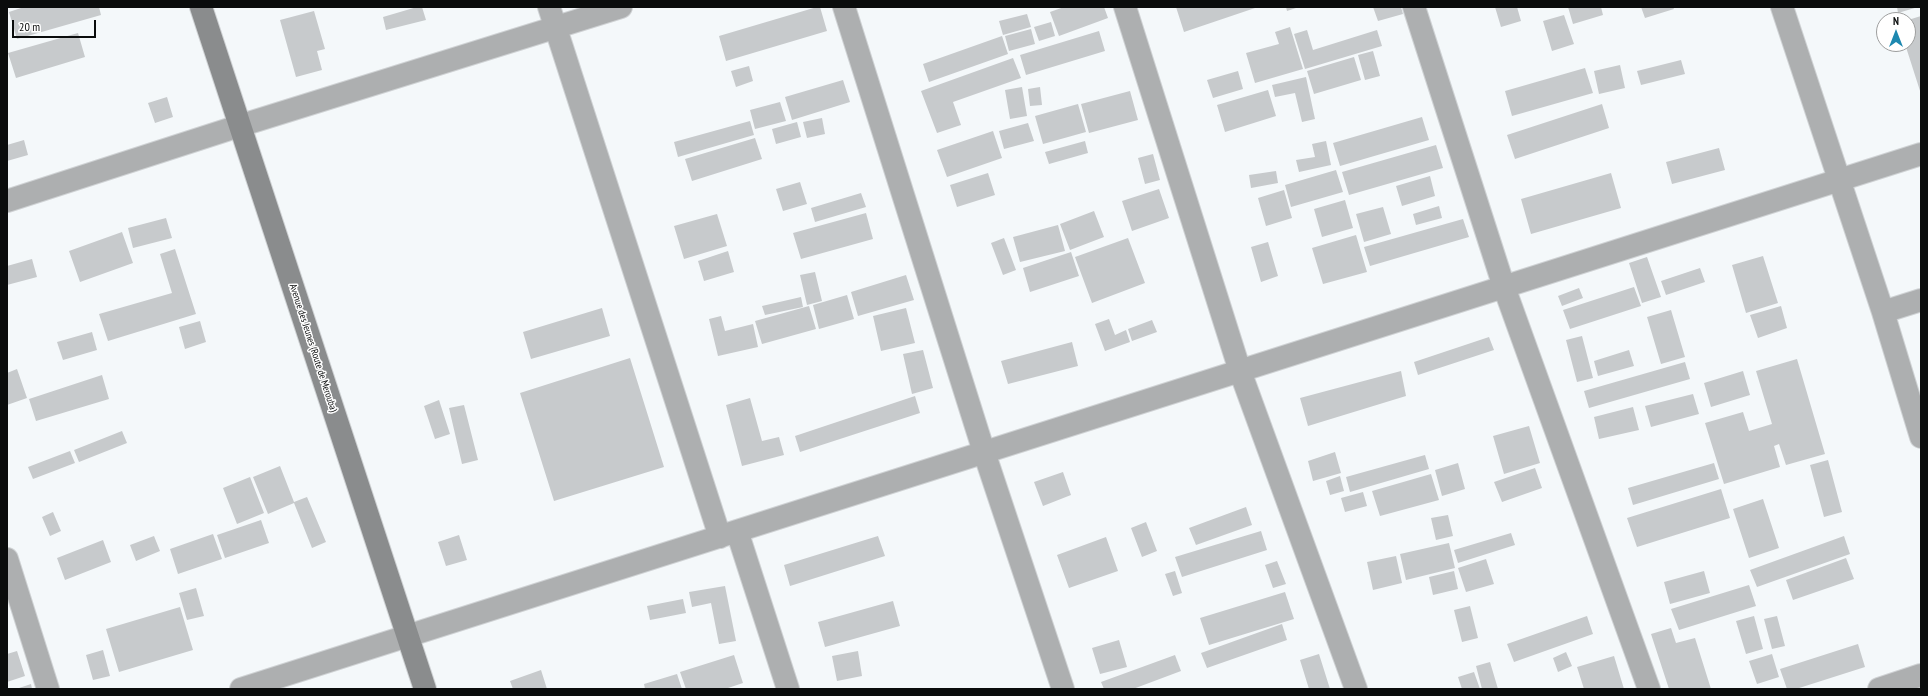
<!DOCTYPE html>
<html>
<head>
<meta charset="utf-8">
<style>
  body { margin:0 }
  #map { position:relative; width:1928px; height:696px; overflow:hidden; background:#f4f8fa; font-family:"PT Sans Narrow",sans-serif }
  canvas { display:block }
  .frame { position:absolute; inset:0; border:8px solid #0a0c0c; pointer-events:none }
  .north { position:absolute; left:1876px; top:12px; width:40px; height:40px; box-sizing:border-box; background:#fff; border:1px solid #9d9e9e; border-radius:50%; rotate:0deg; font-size:11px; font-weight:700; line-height:16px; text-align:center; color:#0a0c0c }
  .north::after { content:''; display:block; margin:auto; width:14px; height:18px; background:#1d88b0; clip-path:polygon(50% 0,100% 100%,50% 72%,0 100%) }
  .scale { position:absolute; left:12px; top:20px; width:84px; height:18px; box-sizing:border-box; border:2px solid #0a0c0c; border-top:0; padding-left:5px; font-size:12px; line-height:14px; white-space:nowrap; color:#0a0c0c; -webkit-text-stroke:3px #fff; paint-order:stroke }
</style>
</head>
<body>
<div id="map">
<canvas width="1928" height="696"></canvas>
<div class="frame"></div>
<div class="north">N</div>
<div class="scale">20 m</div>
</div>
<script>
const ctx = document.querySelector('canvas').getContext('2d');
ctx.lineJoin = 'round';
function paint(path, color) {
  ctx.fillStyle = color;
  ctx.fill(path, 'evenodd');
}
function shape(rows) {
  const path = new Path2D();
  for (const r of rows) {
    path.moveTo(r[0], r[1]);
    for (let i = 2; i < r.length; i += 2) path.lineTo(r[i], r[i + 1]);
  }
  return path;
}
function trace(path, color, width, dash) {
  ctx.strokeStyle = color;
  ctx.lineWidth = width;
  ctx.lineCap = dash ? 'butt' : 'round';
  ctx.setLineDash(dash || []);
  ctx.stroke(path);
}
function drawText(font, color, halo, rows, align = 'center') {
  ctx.font = font + ' "PT Sans Narrow",sans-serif';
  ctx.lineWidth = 3;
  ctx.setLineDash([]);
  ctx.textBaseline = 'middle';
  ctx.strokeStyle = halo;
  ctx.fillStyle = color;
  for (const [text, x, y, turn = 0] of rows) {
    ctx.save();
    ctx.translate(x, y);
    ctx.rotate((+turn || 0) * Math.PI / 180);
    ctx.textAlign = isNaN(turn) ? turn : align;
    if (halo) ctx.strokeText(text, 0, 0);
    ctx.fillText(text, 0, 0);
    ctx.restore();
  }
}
const building = shape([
  [24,7,99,7,101,15,17,39,9,12],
  [417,7,422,7,426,20,386,30,383,17],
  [817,7,820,7,827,31,726,61,719,36],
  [1064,7,1104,7,1108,18,1059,36,1050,12],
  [1176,7,1258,7,1184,32],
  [1286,7,1299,7,1287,11],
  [1373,7,1401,7,1403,14,1378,21],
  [1495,7,1517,7,1521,21,1501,27],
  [1568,7,1601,7,1603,15,1573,24],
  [1641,7,1673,7,1674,9,1645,18],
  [1897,7,1918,7,1898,13],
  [314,11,325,49,317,51,322,70,296,77,280,20],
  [1027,14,1031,27,1003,35,999,21],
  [1564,15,1574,44,1552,51,1543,21],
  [1921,16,1921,94,1905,44,1908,44,1908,20],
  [1051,22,1055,36,1039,41,1034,27],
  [1290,27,1303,69,1255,83,1246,53,1279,44,1275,32],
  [1031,29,1035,44,1009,51,1005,36],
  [1307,30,1313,50,1377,30,1382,46,1305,69,1294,34],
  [1099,31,1105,51,1026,75,1020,55],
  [78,33,85,57,16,78,8,53],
  [1002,36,1008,54,929,82,923,64],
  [1373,51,1380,76,1365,80,1358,55],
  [1354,57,1361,80,1314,94,1307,71],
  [1013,58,1021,78,953,102,961,125,937,133,921,91],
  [1681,60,1685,74,1641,85,1637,71],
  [1620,65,1625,88,1599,94,1594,71],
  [749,66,753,81,736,87,731,71],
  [1585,68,1593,93,1512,116,1505,91],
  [1238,71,1243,89,1213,98,1207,80],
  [1306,77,1315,119,1302,122,1295,93,1275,97,1272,85],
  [843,80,850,102,792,120,785,97],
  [1022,87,1027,116,1010,119,1005,90],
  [1040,87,1042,105,1030,106,1028,89],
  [1268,90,1276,116,1225,132,1217,105],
  [1130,91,1138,120,1089,133,1081,104],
  [167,97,173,117,155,123,148,103],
  [780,102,786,121,755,129,750,110],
  [1078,104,1086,132,1043,144,1035,116],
  [1602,104,1609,128,1515,159,1507,135],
  [1422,117,1429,140,1340,166,1333,143],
  [822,118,825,134,807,138,803,122],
  [750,121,754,135,678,157,674,142],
  [797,122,801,137,776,144,772,129],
  [1028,123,1034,141,1004,149,999,131],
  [993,131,1002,158,947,177,937,150],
  [755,138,762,159,692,181,685,159],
  [24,140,28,155,7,161,7,145],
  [1085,141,1088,153,1049,164,1045,152],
  [1326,141,1331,165,1299,172,1296,160,1315,157,1312,144],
  [1436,145,1443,168,1349,195,1342,172],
  [1719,148,1725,170,1672,184,1666,162],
  [1153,154,1160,180,1145,184,1138,158],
  [1336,170,1343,192,1291,207,1285,185],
  [1276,171,1278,183,1251,188,1249,175],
  [988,173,995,195,957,207,950,185],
  [1611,173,1621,208,1531,234,1521,199],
  [1430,176,1435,196,1402,206,1396,186],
  [800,182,807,204,783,211,776,189],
  [1159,189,1169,218,1132,231,1122,201],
  [1284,190,1292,218,1266,226,1258,198],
  [861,193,866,207,815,222,811,208],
  [1345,200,1353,228,1322,237,1314,209],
  [1439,206,1442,218,1416,225,1413,214],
  [1383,207,1391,234,1364,242,1356,214],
  [1094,211,1104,237,1070,250,1060,224],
  [866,213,873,239,801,259,793,233],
  [717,214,727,246,684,259,674,226],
  [166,218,172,238,133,248,128,228],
  [1463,219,1469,237,1370,266,1364,247],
  [1058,225,1065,251,1020,262,1013,237],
  [122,232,133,263,80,282,69,251],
  [1356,235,1367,272,1323,284,1312,248],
  [1004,238,1016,270,1003,275,991,243],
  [1128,238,1145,283,1092,303,1075,257],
  [1268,242,1278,276,1261,282,1251,247],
  [175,249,196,314,108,341,99,314,172,293,160,254],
  [728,251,734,272,704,281,698,261],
  [1071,252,1079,276,1030,292,1023,268],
  [1763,256,1778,303,1746,313,1732,265],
  [1647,257,1661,297,1642,303,1629,263],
  [32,259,37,277,7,285,7,266],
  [1700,268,1705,282,1666,295,1661,281],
  [815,272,822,301,807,305,800,275],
  [906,275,914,300,858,316,851,292],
  [1634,287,1641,306,1570,329,1563,310],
  [1579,288,1583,298,1562,306,1558,296],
  [847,295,854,319,819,329,813,305],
  [801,297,803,307,765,315,762,306],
  [809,306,816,329,762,344,755,321],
  [1781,306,1787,328,1758,338,1750,315],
  [602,308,610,336,531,359,523,332],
  [906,308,915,343,881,351,873,316],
  [1671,310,1685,357,1661,364,1647,317],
  [721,316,725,331,753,324,758,347,718,356,709,319],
  [1109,319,1115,335,1126,330,1130,342,1105,351,1095,324],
  [1152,320,1157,332,1132,341,1128,329],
  [200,321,206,342,185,349,179,327],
  [92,332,97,350,63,360,57,342],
  [1582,336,1593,378,1577,382,1566,340],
  [1489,337,1494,350,1418,375,1414,362],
  [1072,342,1078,366,1008,384,1001,361],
  [923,350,933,388,912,394,903,354],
  [1629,350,1634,366,1598,376,1594,361],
  [630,358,664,467,554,501,520,393],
  [1797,359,1825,454,1786,465,1779,444,1774,446,1780,467,1724,484,1705,423,1743,412,1749,431,1772,424,1756,371],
  [1685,362,1690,379,1589,408,1584,391],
  [17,369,27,398,7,405,7,373],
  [1401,371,1406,396,1308,426,1300,398],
  [1743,371,1750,395,1711,407,1704,383],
  [102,375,109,399,36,421,29,399],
  [1693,394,1699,414,1651,427,1645,406],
  [915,396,920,413,800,452,795,436],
  [750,398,762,441,779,437,784,455,742,466,726,405],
  [439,400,450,434,435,439,424,406],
  [464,405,478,460,462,464,449,408],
  [1633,407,1639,430,1599,439,1594,417],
  [1529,426,1540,463,1504,474,1493,436],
  [122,431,127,443,79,462,74,450],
  [70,451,75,463,33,479,28,467],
  [1335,452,1341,473,1313,481,1308,461],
  [1425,455,1429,469,1350,492,1346,477],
  [1828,460,1842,512,1824,517,1810,465],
  [1458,463,1465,489,1442,496,1435,470],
  [1714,463,1719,479,1633,505,1628,488],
  [280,466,294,502,307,497,326,542,312,548,294,503,268,514,253,477],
  [1535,468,1542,488,1502,502,1494,482],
  [1063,472,1071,495,1043,506,1034,482],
  [1431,474,1439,500,1380,516,1372,491],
  [1340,476,1344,491,1330,495,1326,481],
  [250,477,264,513,237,524,223,488],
  [1721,489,1730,518,1637,547,1627,518],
  [1363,492,1367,506,1345,512,1341,498],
  [1763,499,1779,548,1749,558,1733,509],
  [1246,507,1252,525,1196,545,1189,528],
  [53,512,61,531,50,536,42,517],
  [1448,515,1453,536,1436,540,1431,518],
  [261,520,269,543,225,558,217,535],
  [1146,522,1157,551,1142,557,1131,528],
  [1261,531,1267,550,1182,577,1175,557],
  [1511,533,1515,545,1458,563,1454,550],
  [213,534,222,559,178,574,170,549],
  [459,535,467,560,446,566,438,542],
  [154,536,160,551,136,561,130,545],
  [878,536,885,556,790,586,784,565],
  [1844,536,1850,554,1757,587,1750,570],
  [1106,537,1118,571,1069,588,1057,555],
  [103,540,111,562,65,580,57,558],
  [1449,543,1455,568,1406,580,1400,554],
  [1396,556,1402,583,1373,590,1367,562],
  [1846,558,1854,579,1793,600,1786,580],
  [1486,559,1494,584,1466,592,1458,568],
  [1277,561,1286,584,1273,588,1265,565],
  [1175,571,1182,593,1173,596,1165,574],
  [1454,571,1458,589,1433,595,1429,577],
  [1704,571,1710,593,1670,604,1664,582],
  [1749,585,1756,606,1679,630,1671,609],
  [725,586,736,641,719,644,711,603,692,607,689,592],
  [196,588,204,616,187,620,179,593],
  [1285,592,1294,619,1209,645,1200,618],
  [683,599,686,613,650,620,647,606],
  [893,601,900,626,825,647,818,622],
  [1470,606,1478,638,1462,642,1454,610],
  [180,607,193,650,119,672,106,629],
  [1587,616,1593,634,1514,662,1507,644],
  [1754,616,1763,649,1746,654,1736,621],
  [1777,616,1785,646,1772,649,1764,619],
  [1282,624,1287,640,1207,668,1201,653],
  [1671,628,1676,643,1695,638,1711,689,1669,689,1651,634],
  [1119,640,1127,667,1100,674,1092,648],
  [1858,644,1865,667,1796,689,1787,689,1780,669],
  [103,650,110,676,93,680,86,655],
  [17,651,25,676,7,682,7,654],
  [858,651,862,676,837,681,832,656],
  [1566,652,1572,666,1558,672,1553,658],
  [1319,654,1330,689,1309,689,1300,660],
  [1772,654,1779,677,1757,684,1749,661],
  [734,655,743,683,725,689,686,689,680,672],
  [1175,655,1181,671,1133,689,1104,689,1101,682],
  [1614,656,1624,689,1584,689,1577,667],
  [1490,662,1498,689,1482,689,1476,666],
  [541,670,547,689,513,689,510,681],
  [1474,672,1480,689,1462,689,1458,677],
  [677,674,682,689,645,689,644,684],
  [31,684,32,689,16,689]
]);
const minor = shape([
  [549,7,720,537],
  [844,7,984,452,1063,689],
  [1125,7,1240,371,1356,689],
  [1414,7,1504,287,1649,689],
  [1782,7,1883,312,1921,437],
  [7,201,239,126,621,7],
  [1883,312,1921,300],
  [737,531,788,689],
  [7,559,48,689],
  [241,689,1921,154],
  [1879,689,1921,675]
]);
const secondary = shape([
  [201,7,425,689]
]);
const streetNames = [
  ["Avenue des Jeunes (Route de Merouba)",313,348,72]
];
paint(building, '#c7cacc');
trace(minor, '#cfd2d4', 24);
trace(secondary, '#cfd2d4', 24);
trace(minor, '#adafb0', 22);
trace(secondary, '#8a8c8d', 22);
drawText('10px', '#0a0c0c', '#fff', streetNames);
</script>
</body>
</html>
